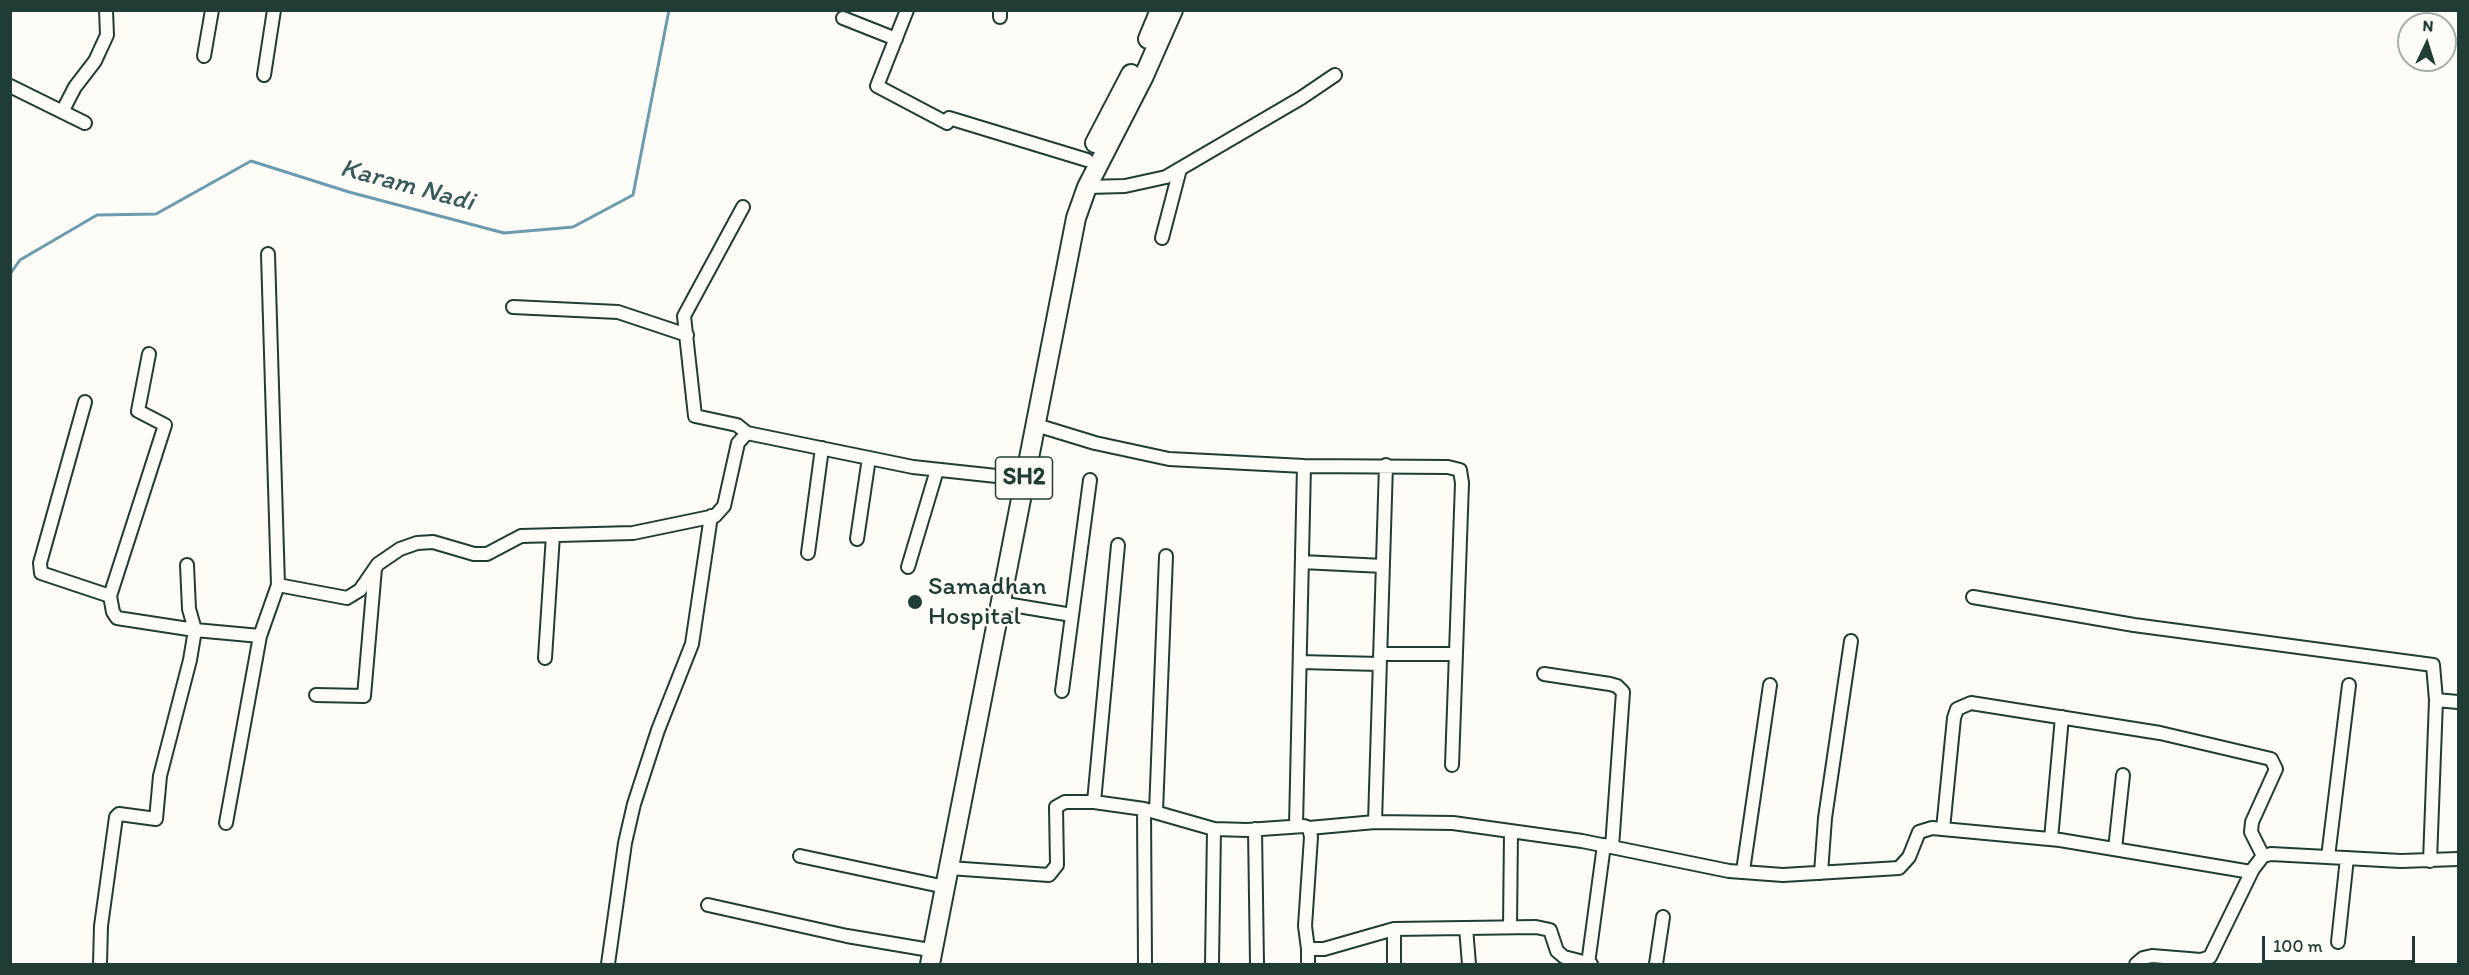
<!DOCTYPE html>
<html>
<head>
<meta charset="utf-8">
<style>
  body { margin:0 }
  #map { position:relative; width:2469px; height:975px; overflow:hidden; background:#fdfcf7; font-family:Itim,sans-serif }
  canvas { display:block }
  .frame { position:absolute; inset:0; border:12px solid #1f3d34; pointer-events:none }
  .north { position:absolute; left:2397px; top:12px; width:60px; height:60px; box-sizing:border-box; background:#fdfcf7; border:2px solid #a4b0a9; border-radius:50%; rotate:4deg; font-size:16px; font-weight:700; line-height:24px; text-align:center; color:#1f3d34 }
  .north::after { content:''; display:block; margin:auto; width:21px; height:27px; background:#1f3d34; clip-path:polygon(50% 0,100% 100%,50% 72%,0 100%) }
  .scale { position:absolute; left:2262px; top:936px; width:153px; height:27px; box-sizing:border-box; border:3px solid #1f3d34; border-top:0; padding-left:8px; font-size:18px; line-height:21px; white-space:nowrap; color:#1f3d34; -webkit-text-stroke:4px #fdfcf7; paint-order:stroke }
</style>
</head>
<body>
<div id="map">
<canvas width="2469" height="975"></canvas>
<div class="frame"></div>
<div class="north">N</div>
<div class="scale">100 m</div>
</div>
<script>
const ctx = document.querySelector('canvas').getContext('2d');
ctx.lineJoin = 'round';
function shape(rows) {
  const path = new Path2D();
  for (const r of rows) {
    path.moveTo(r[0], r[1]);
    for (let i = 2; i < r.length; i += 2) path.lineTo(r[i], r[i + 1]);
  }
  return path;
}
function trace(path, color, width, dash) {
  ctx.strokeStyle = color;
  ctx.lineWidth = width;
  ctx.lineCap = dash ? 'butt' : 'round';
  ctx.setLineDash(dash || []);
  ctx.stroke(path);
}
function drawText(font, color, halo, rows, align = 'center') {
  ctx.font = font + ' Itim,sans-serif';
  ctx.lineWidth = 5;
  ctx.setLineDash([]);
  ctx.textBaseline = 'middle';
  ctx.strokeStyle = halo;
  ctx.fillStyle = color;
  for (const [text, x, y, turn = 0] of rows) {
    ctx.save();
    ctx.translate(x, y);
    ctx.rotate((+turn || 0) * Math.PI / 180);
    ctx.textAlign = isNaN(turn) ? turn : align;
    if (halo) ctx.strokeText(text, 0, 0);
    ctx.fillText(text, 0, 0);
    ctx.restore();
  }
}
const stream = shape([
  [10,274,20,260,97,215,156,214,251,161,349,192,504,233,573,227,633,195,669,10]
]);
const minor = shape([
  [907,10,877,86,947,123],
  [1000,17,1000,10],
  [843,18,896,39],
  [204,56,212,10],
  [264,75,274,10],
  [10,86,85,123],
  [62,112,75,87,95,61,107,35,106,10],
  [949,118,1087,160],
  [1087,187,1125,186,1166,177,1301,98,1335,75],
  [743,207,684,316,695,416,737,425,747,433],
  [1162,238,1180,169],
  [268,254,278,585],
  [513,307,618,312,687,335],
  [85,402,40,563,41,573,110,596,113,612,117,618,195,630,189,609,187,565],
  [1036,425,1095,443,1169,459,1304,466,1448,467,1460,470,1462,483,1452,765],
  [857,539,869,458],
  [808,553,822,448],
  [1302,562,1383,566],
  [908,567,937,470],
  [110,596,165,425,138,411,149,354],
  [1973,597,2134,625,2433,665,2436,700,2430,861],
  [1000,603,1072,615],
  [1380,654,1455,654],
  [545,658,553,535],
  [1300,662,1379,664],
  [1544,674,1610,684,1617,686,1623,692,1612,847],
  [1062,691,1090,480],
  [316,695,364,696,375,568],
  [2436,700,2458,702],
  [1094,802,1118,545],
  [1144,809,1145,964],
  [1156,812,1166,556],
  [1375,822,1386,465],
  [226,823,260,636],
  [1296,826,1304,466],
  [1309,828,1375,822,1453,823,1582,841,1729,871,1783,875,1899,868,1909,857,1919,832,1932,828,2060,840,2251,872],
  [1255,829,1257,964],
  [1943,829,1954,718,1957,709,1971,703,2160,733,2271,759,2276,769,2252,822,2251,832,2263,856],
  [2051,839,2062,717],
  [2115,849,2123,775],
  [800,856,936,885],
  [2328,857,2349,685],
  [949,868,1049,875,1057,865,1056,807,1065,802,1094,802,1144,809,1214,829,1247,830,1304,826,1309,828,1311,837,1305,926,1308,949,1324,949,1394,929,1536,927,1550,930,1557,951,1564,957,1591,964],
  [1743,871,1770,685],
  [1821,873,1825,818,1851,641],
  [708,905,847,936,924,949],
  [1510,927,1511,831],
  [1466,928,1469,964],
  [1394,929,1394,964],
  [2338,942,2347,858],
  [100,964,101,926,116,817,119,814,156,819,160,776,190,660,195,630,260,636,278,585,347,598,360,590,378,564,400,549,417,543,433,542,474,554,487,554,521,536,633,533,715,516,724,506,738,443,747,433,913,467,1015,478],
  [608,964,625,843,634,804,658,730,692,644,711,516],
  [1212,964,1214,829],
  [1308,964,1308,949],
  [1588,964,1604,845],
  [1656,964,1663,917],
  [2136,964,2143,958,2152,956,2201,960,2210,957,2253,869,2263,856,2271,854,2401,861,2458,859]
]);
const primary = shape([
  [1148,39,1160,10],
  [1095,143,1131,74],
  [930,964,1076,218,1087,187,1143,78,1173,10]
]);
const markers = [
  [915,602,8,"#1f3d34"]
];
const shields = [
  [1024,478,57]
];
const shieldNames = [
  ["SH2",1024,478]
];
const poiNames = [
  ["Samadhan",928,587],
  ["Hospital",928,617]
];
const waterNames = [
  ["Karam Nadi",407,186,15]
];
trace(stream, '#6b9bae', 3);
trace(minor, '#1f3d34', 16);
trace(primary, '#1f3d34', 22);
trace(minor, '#fdfcf7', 12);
trace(primary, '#fdfcf7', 18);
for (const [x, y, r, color] of markers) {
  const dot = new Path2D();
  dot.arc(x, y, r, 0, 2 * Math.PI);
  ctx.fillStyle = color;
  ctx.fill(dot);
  trace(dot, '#fdfcf7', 2);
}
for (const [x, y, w] of shields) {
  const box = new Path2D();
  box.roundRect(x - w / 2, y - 21, w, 42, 4.5);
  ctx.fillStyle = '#fdfcf7';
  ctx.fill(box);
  trace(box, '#1f3d34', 1.5);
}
drawText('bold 24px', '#1f3d34', null, shieldNames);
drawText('26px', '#1f3d34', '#fdfcf7', poiNames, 'left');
drawText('italic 27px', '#385c5d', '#fdfcf7', waterNames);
</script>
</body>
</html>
